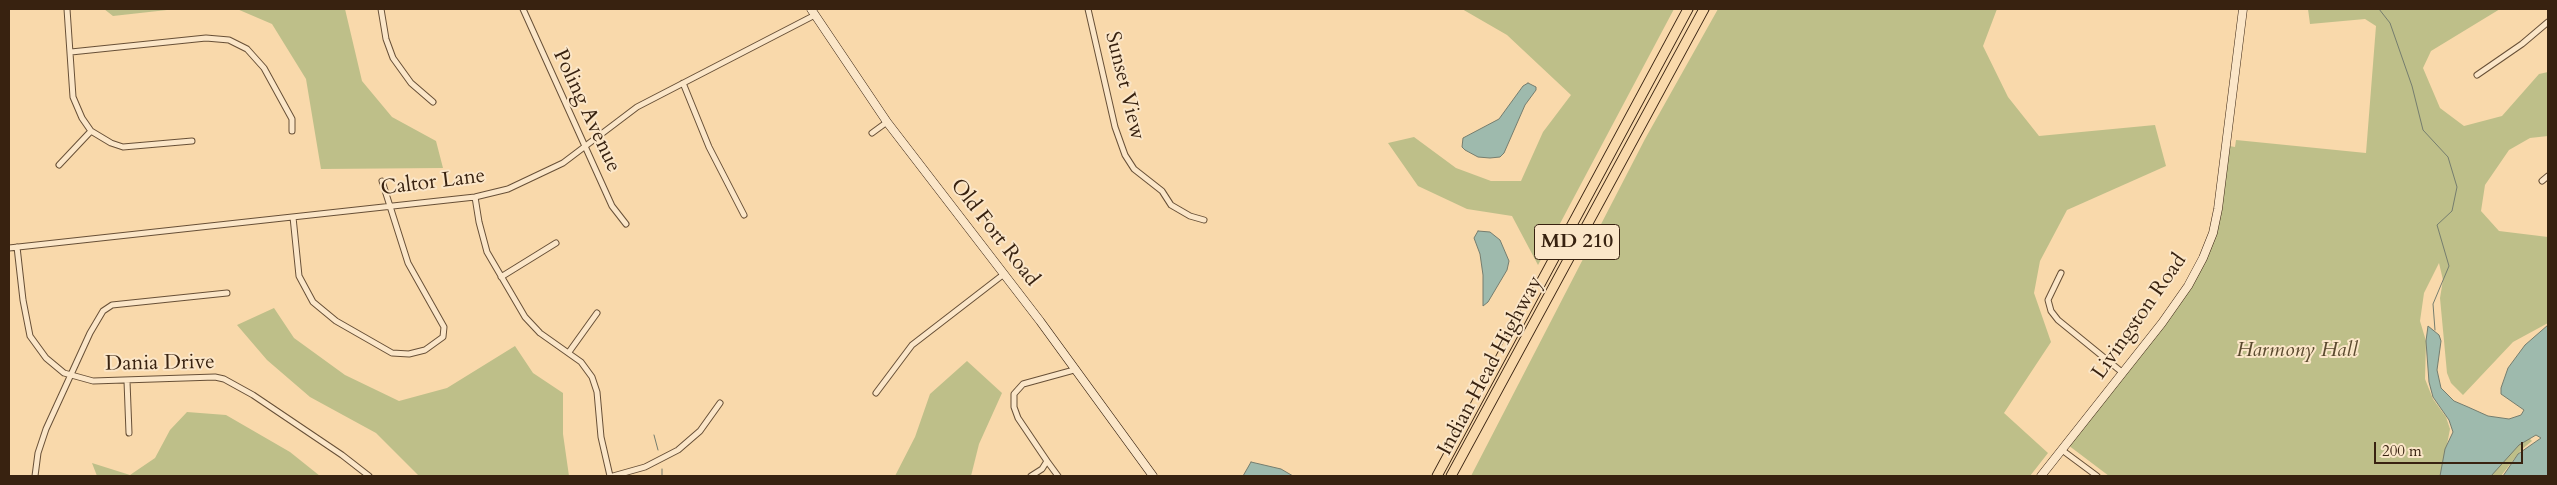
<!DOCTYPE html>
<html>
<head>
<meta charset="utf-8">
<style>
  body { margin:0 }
  #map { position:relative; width:2557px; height:485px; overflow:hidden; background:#f9d9ab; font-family:Cardo,serif }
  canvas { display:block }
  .frame { position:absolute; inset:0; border:10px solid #382210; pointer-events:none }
  .scale { position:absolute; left:2374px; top:442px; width:149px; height:22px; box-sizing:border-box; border:2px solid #382210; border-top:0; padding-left:6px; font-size:15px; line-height:18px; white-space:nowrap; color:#382210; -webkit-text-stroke:4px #fbe6c8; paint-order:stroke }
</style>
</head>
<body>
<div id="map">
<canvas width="2557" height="485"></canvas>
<div class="frame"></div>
<div class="scale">200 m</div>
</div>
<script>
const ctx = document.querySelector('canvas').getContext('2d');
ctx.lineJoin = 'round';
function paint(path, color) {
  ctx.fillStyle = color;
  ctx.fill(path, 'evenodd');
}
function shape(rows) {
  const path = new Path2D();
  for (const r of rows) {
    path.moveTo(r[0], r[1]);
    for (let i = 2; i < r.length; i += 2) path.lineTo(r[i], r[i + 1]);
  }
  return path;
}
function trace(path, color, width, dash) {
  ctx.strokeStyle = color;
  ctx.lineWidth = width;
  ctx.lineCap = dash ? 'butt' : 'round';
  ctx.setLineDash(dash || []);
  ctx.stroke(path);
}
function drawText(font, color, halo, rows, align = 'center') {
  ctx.font = font + ' Cardo,serif';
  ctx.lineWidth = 4;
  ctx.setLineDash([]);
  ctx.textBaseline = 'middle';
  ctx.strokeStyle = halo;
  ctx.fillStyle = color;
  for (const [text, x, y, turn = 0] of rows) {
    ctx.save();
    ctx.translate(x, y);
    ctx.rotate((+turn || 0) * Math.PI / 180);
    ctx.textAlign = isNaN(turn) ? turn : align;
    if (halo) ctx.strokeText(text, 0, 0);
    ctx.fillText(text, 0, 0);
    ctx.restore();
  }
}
const green = shape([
  [104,9,176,9,113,16],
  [237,9,345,9,362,81,392,117,436,141,443,168,321,169,306,79,272,24],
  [1462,9,1674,9,1538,265,1512,216,1467,209,1418,186,1388,143,1414,137,1456,168,1491,181,1521,181,1543,132,1571,95,1507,35],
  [1718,9,1997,9,1983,46,2008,97,2039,136,2155,125,2166,166,2067,210,2040,261,2034,293,2051,342,2004,413,2048,453,2030,476,1471,476,1645,139],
  [2308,9,2500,9,2431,51,2423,68,2440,108,2464,126,2502,116,2539,74,2548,72,2548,136,2530,138,2509,150,2485,185,2481,211,2499,231,2548,237,2548,323,2513,342,2463,395,2451,383,2447,373,2440,298,2443,280,2439,263,2424,293,2420,321,2426,341,2425,379,2433,399,2446,417,2450,429,2441,476,2109,476,2068,445,2129,368,2206,255,2229,146,2235,147,2236,140,2366,153,2376,26,2365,19,2310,24],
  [274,308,294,338,345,375,399,401,447,388,515,346,533,373,563,393,563,434,569,476,419,476,376,433,310,397,267,360,237,325],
  [967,361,1002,393,979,444,971,476,895,476,915,437,930,394],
  [187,412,226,415,290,452,320,476,97,476,92,463,130,475,155,458,170,430],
  [2528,437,2532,441,2521,450,2501,476,2476,476]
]);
const water = shape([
  [1528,83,1536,87,1536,90,1525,105,1504,153,1500,157,1490,158,1478,157,1465,150,1462,147,1463,138,1499,119,1523,86,1528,83],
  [1478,231,1490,232,1500,240,1509,261,1507,270,1488,302,1483,306,1483,275,1480,254,1474,238,1478,231],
  [2548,325,2548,476,2503,476,2518,454,2541,438,2536,435,2519,445,2491,476,2440,476,2445,449,2453,432,2449,420,2433,397,2429,382,2426,341,2428,326,2439,335,2441,341,2437,370,2441,388,2454,401,2468,407,2488,416,2509,419,2521,415,2524,410,2501,394,2501,388,2508,368,2525,345,2548,325],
  [1251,462,1281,469,1293,476,1243,476,1251,462]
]);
const stream = shape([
  [2379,9,2390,23,2412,86,2423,130,2448,157,2457,187,2452,211,2437,225,2449,266,2433,304,2435,330],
  [654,435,658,450],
  [662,476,662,469]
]);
const minor = shape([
  [67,9,73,97,82,118,91,131,111,143,123,147,192,141],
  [381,9,386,39,393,58,411,83,433,102],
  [523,9,612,206,626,224],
  [1088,9,1115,127,1125,155,1134,169,1162,191,1171,205,1190,216,1204,220],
  [71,52,206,38,229,40,247,49,264,68,292,119,292,131],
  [2477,75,2522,44,2548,22],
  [683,83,709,147,744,215],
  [872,133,887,122],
  [59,165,91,131],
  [2542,181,2548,176],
  [475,197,479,222,487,252,525,317,540,333,581,362,592,377,597,392,601,437,610,476],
  [293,217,299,276,313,302,336,321,392,353,409,354,425,350,443,337,444,327,408,263,382,181],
  [17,247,23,300,30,336,46,358,64,373,93,381,215,377,224,379,253,395,342,455,369,476],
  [9,248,475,197,508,189,563,163,637,107,815,15],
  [2061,273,2048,300,2051,311,2058,320,2123,373],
  [501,277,556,243],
  [569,352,597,313],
  [127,381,129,433],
  [876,393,912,345,1004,274],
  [2062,450,2097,476],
  [1047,461,1058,476],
  [35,476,38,453,46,429,90,333,103,311,112,305,227,293],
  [613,476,645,467,678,450,700,431,720,403],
  [1031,476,1042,469,1047,461,1018,418,1014,407,1014,394,1023,384,1074,370]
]);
const secondary = shape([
  [811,9,887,122,1040,321,1153,476],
  [2041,476,2162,323,2188,286,2203,258,2213,233,2218,209,2243,9]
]);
const trunk = shape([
  [1437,476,1688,9],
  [1451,476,1704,9]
]);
const shields = [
  [1577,242,85]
];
const shieldNames = [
  ["MD 210",1577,242]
];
const streetNames = [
  ["Sunset View",1124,86,76],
  ["Poling Avenue",586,111,65],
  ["Caltor Lane",433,183,-7],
  ["Old Fort Road",994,233,52],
  ["Livingston Road",2140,317,-55],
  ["Dania Drive",160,364,-1],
  ["Indian Head Highway",1491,366,-62]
];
const parkNames = [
  ["Harmony Hall",2297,351]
];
paint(green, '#bebf89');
paint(water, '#9ebaad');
trace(water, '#757d6e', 1);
trace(stream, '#757d6e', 1);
trace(minor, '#685037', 7);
trace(secondary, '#382210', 9);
trace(trunk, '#382210', 11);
trace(minor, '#fbe6c8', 5);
trace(secondary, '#fbe6c8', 8);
trace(trunk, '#f9d9ab', 9);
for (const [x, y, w] of shields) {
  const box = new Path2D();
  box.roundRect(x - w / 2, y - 17.5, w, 35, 4);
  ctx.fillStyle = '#fbe6c8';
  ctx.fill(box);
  trace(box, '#382210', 1);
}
drawText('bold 20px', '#382210', null, shieldNames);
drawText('21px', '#382210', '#fbe6c8', streetNames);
drawText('italic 21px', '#5a492e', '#fbe6c8', parkNames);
</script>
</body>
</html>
